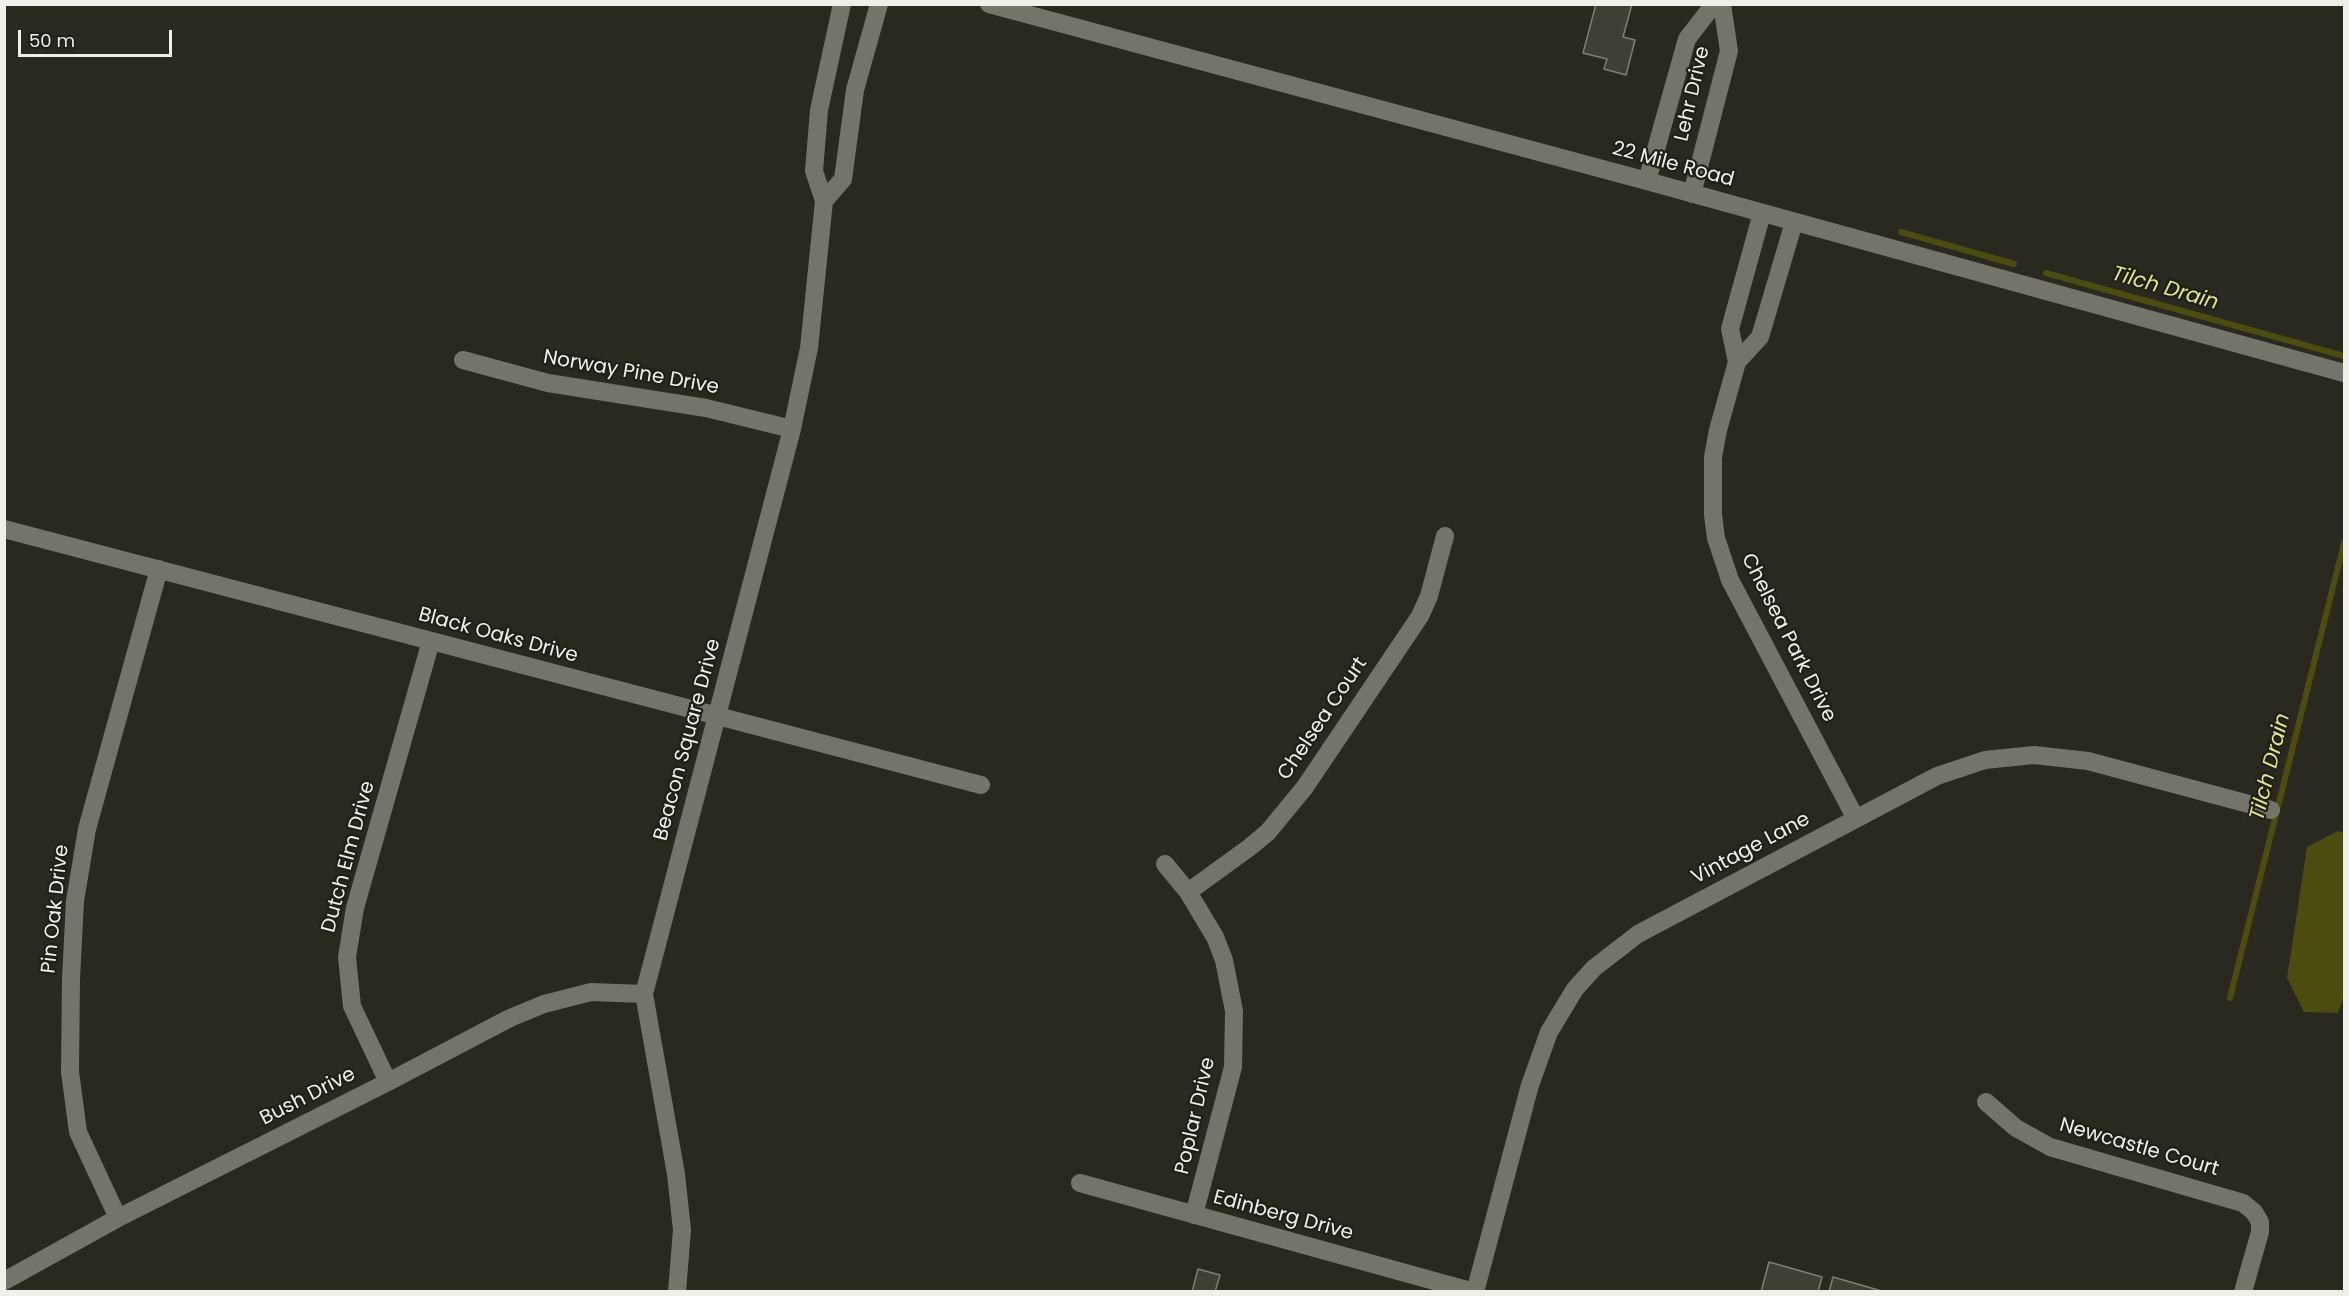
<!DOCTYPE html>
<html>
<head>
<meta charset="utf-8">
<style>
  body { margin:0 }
  #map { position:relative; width:2349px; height:1296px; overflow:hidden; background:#292920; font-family:Poppins,sans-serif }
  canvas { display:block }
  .frame { position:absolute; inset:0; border:6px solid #eff0ea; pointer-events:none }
  .scale { position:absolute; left:18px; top:30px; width:154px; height:27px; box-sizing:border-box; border:3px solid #eff0ea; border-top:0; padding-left:8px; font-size:18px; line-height:21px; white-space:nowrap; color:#eff0ea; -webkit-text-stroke:4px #1f2017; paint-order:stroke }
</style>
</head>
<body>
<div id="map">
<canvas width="2349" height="1296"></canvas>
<div class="frame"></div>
<div class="scale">50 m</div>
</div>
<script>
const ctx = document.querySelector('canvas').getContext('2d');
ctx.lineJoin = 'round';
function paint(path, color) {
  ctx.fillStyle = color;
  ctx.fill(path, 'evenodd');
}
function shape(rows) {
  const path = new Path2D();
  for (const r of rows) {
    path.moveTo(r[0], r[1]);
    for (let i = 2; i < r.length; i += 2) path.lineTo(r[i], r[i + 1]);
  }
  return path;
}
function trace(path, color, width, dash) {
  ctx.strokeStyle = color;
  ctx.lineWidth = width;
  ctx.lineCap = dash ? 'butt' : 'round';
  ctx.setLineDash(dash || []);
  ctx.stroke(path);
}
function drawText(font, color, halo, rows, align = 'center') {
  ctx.font = font + ' Poppins,sans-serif';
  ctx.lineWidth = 4.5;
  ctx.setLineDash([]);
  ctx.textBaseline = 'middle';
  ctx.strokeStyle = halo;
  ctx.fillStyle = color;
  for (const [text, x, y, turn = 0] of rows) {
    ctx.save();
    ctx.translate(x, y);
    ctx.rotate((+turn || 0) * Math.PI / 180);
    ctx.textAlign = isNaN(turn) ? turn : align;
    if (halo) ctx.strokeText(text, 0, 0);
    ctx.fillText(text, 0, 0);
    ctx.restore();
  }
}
const water = shape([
  [2338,831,2344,833,2344,996,2338,1013,2304,1012,2287,978,2307,847]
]);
const stream = shape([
  [1901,232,2014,264],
  [2046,273,2344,356],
  [2230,998,2344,543]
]);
const building = shape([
  [1596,4,1632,4,1623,37,1635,40,1626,75,1604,69,1607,59,1583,53,1596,4],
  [1769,1262,1822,1277,1818,1292,1761,1292,1769,1262],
  [1198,1269,1220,1275,1215,1292,1192,1292,1198,1269],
  [1833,1277,1885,1292,1829,1292,1833,1277]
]);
const minor = shape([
  [989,4,1647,181,2344,373],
  [1647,181,1687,39,1714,4],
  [1692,194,1729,51,1722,4],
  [824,201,843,179,855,90,879,4],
  [1762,213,1730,329,1737,362,1718,430,1713,457,1713,515,1716,538,1730,580,1856,819],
  [463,360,548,383,706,408,792,429],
  [1737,362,1760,337,1794,222],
  [4,529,981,785],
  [1165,864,1188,892,1215,937,1224,960,1234,1011,1233,1067,1194,1215],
  [1188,892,1250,847,1268,832,1305,787,1420,616,1429,596,1445,536],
  [388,1082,352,1006,347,957,355,908,431,641],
  [1986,1102,2016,1128,2050,1147,2243,1203,2254,1212,2260,1222,2260,1232,2243,1292],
  [1080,1183,1474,1292],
  [118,1218,78,1132,70,1072,71,979,75,901,87,829,159,569],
  [4,1281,118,1218,388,1082,510,1018,544,1004,591,992,644,994],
  [677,1292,682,1230,676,1174,644,994,792,429,809,348,824,201,814,171,819,110,842,4],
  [1475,1292,1530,1085,1549,1032,1575,989,1594,968,1638,934,1937,776,1985,760,2034,755,2088,761,2271,810]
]);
const streetNames = [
  ["Lehr Drive",1693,94,-77],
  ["22 Mile Road",1673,165,15],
  ["Norway Pine Drive",631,373,10],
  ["Black Oaks Drive",498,636,15],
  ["Chelsea Park Drive",1788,638,63],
  ["Chelsea Court",1323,719,-56],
  ["Beacon Square Drive",688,740,-75],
  ["Vintage Lane",1751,849,-28],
  ["Dutch Elm Drive",349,857,-75],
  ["Pin Oak Drive",56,909,-84],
  ["Bush Drive",308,1097,-27],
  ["Poplar Drive",1196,1116,-77],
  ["Newcastle Court",2139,1148,16],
  ["Edinberg Drive",1283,1216,15]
];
const waterNames = [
  ["Tilch Drain",2165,289,16],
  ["Tilch Drain",2271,767,-76]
];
paint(water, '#4d4c0f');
trace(stream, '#4d4c0f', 6);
paint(building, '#3e3f35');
trace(building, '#7f8075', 1.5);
trace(minor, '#74746a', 18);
drawText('20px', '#eff0ea', '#1f2017', streetNames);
drawText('italic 21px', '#e3e48d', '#1f2017', waterNames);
</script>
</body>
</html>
